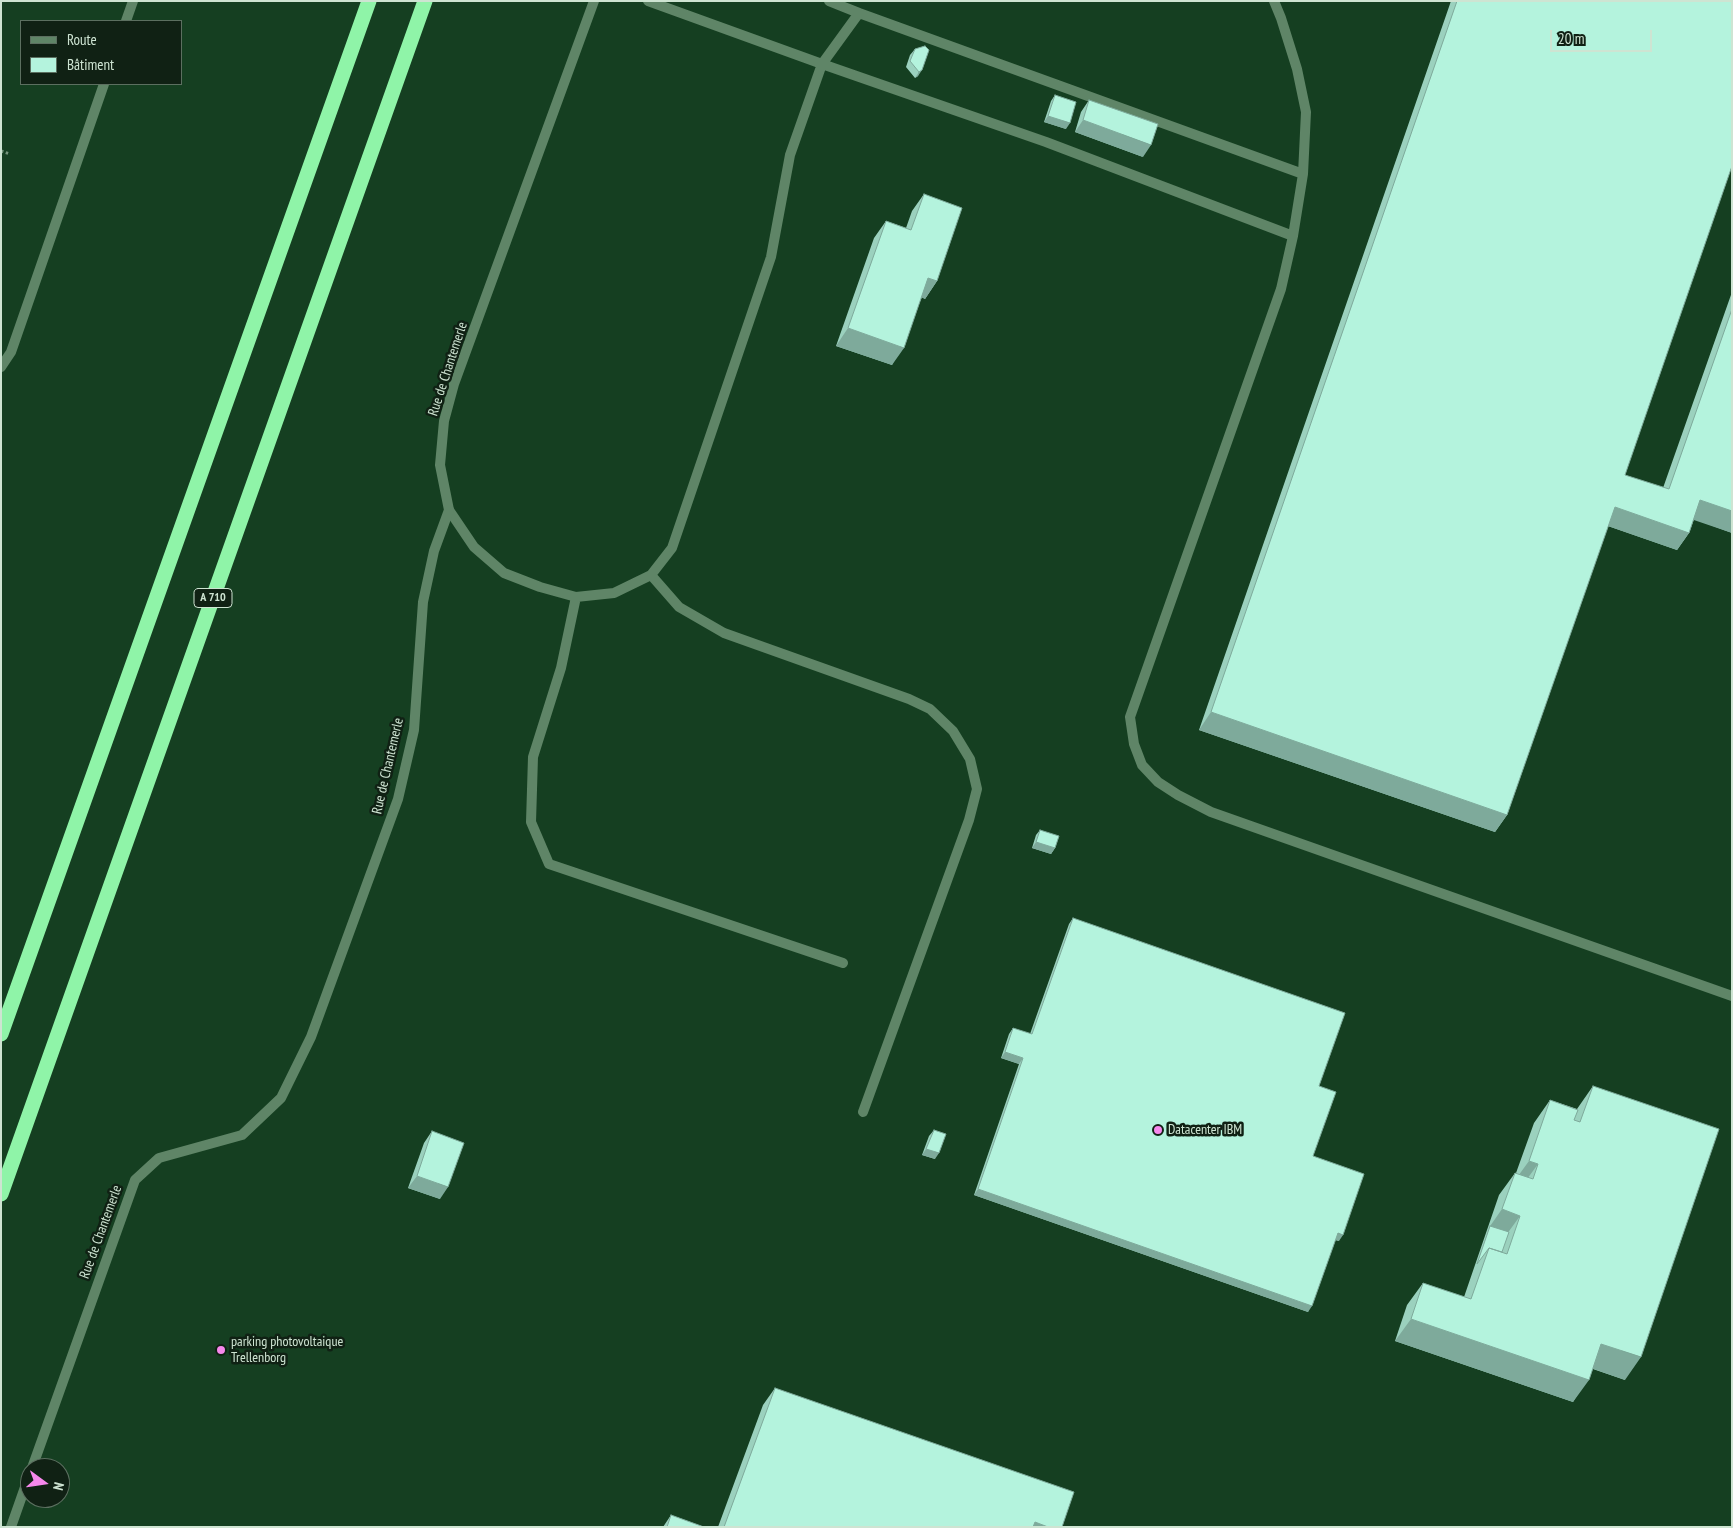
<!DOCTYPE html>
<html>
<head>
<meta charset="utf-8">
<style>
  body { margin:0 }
  #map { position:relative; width:1733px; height:1528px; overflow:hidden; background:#153f21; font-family:"PT Sans Narrow",sans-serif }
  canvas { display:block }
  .frame { position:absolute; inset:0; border:2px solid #cee4d2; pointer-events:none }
  .legend { position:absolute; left:20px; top:20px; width:162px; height:65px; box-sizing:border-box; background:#102114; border:1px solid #5c6f60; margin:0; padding:6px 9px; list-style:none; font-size:15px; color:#cee4d2 }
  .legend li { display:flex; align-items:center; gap:10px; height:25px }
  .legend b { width:25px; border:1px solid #5c6f60 }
  .north { position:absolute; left:20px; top:1458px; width:50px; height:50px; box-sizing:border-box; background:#102114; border:1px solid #5c6f60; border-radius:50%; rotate:104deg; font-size:14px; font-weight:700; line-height:20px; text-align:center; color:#cee4d2 }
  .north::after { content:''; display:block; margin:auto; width:18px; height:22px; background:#f688ec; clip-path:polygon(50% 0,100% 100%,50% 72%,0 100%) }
  .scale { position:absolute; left:1550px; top:30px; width:102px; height:22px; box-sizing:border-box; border:2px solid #cee4d2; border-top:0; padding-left:6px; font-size:15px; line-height:18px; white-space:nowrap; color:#cee4d2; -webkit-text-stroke:4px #102114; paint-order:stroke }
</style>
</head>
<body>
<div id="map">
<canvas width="1733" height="1528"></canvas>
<div class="frame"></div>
<ul class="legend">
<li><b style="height:6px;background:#5f8567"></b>Route</li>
<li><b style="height:14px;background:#b4f3dd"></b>Bâtiment</li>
</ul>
<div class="north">N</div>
<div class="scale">20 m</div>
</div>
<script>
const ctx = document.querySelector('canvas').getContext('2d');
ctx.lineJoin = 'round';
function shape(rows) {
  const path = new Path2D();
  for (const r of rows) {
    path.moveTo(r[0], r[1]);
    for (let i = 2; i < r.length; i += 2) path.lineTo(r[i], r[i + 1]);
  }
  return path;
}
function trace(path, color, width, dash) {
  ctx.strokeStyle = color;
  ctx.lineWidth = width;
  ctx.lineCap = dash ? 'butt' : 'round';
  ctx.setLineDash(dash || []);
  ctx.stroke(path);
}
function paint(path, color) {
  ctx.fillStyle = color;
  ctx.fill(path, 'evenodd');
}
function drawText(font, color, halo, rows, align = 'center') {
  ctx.font = font + ' "PT Sans Narrow",sans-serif';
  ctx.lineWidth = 5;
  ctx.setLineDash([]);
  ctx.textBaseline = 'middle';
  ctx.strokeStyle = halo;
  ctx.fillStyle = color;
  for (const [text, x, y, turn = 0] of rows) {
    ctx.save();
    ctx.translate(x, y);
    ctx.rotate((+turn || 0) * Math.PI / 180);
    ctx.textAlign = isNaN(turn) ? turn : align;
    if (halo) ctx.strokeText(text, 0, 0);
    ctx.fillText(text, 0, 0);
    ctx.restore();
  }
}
const path = shape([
  [1,151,10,154]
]);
const lane = shape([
  [648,1,822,64,1046,142,1293,236],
  [1274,1,1281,18,1297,69,1306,112,1303,174,1293,236,1281,289,1130,717,1134,744,1142,765,1158,782,1178,795,1211,812,1732,996],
  [859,13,1303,174],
  [126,21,133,1],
  [1,367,11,352,104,84],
  [449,510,474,547,504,573,540,587,576,597,614,593,651,575,672,548,771,257,790,155,822,64,859,13,829,1],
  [651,575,679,607,724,633,909,699,930,709,953,731,970,759,977,789,969,820,863,1112],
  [576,597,561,668,533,757,531,822,549,864,843,963]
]);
const street = shape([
  [32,1468,135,1180,159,1158,242,1135,281,1098,311,1037,398,799,414,730,423,602,434,551,449,510,440,465,444,421,454,384,594,1],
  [11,1527,30,1473]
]);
const highway = shape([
  [1,1034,369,1],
  [1,1194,425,1]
]);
const wall = shape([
  [1451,1,1732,1,1625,475,1663,488,1732,292,1732,533,1694,519,1689,533,1677,550,1608,526,1507,815,1495,832,1199,730],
  [925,46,918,76,915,78,906,67,910,55,915,49],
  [1055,95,1066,129,1044,122,1051,101],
  [1089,100,1143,157,1075,132,1081,112],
  [924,194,937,281,925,299,922,297,892,365,836,346,874,238,886,221,906,228,912,211],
  [1040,830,1055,848,1051,854,1032,848,1036,835],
  [1073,918,1319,1086,1313,1156,1339,1241,1335,1240,1308,1312,974,1195,1019,1064,1001,1058,1009,1034,1013,1028,1030,1034,1069,924],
  [1593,1086,1625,1380,1593,1369,1573,1402,1395,1341,1407,1305,1423,1283,1464,1297,1499,1195,1515,1173,1516,1173,1534,1123,1550,1100,1577,1109],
  [934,1130,935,1159,922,1155,929,1136],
  [432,1131,440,1199,408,1188,424,1143],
  [775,1388,1062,1527,718,1527,763,1405],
  [671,1515,704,1527,663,1527]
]);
const shadedWall = shape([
  [922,70,918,76,915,78,919,72],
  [1048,116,1070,123,1066,129,1044,122],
  [1083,120,1151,145,1143,157,1075,132],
  [928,278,937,281,925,299,916,295],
  [848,328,904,348,892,365,836,346],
  [1700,500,1732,511,1732,533,1688,518],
  [1615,507,1689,533,1677,550,1602,524],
  [1211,712,1507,815,1495,832,1199,730],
  [1036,842,1055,848,1051,854,1032,848],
  [1005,1052,1023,1058,1019,1064,1001,1058],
  [926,1149,939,1153,935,1159,922,1155],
  [1529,1161,1538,1164,1522,1186,1513,1183],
  [417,1176,448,1187,440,1199,408,1188],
  [978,1189,1312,1306,1308,1312,974,1195],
  [1502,1209,1520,1216,1504,1238,1490,1226,1486,1232],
  [1338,1233,1343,1235,1339,1241,1333,1239],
  [1411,1319,1589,1380,1573,1402,1395,1341],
  [1601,1344,1641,1357,1625,1380,1585,1366],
  [1035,1522,1048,1527,1032,1527]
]);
const building = shape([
  [1457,1,1732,1,1732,166,1625,475,1669,489,1732,309,1732,511,1700,500,1689,533,1615,507,1507,815,1211,712,1457,1],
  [925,46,929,50,922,70,919,72,910,61,915,49,925,46],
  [1055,95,1076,102,1070,123,1048,116,1055,95],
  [1089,100,1158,124,1151,145,1083,120,1089,100],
  [924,194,962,208,937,281,928,278,904,348,848,328,886,221,911,230,924,194],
  [1040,830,1059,836,1055,848,1036,842,1040,830],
  [1073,918,1345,1013,1319,1086,1336,1092,1313,1156,1364,1174,1343,1235,1338,1233,1312,1306,978,1189,1023,1058,1005,1052,1013,1028,1032,1034,1073,918],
  [1593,1086,1719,1129,1641,1357,1601,1344,1589,1380,1411,1319,1423,1283,1471,1299,1489,1248,1507,1254,1520,1216,1502,1209,1515,1173,1533,1179,1538,1164,1529,1161,1550,1100,1578,1110,1574,1120,1580,1122,1593,1086],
  [934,1130,946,1134,939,1153,926,1149,934,1130],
  [432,1131,464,1143,448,1187,417,1176,432,1131],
  [1490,1226,1509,1232,1502,1252,1489,1248,1477,1264,1490,1226],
  [775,1388,1074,1492,1062,1527,1048,1527,1035,1522,1033,1527,724,1527,775,1388],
  [671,1515,704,1527,667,1527,671,1515]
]);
const markers = [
  [1158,1130,5,"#f688ec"],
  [221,1350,5,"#f688ec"]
];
const shields = [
  [213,598,38]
];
const shieldNames = [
  ["A 710",213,598]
];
const streetNames = [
  ["Rue de Chantemerle",448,369,-72],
  ["Rue de Chantemerle",388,766,-77],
  ["Rue de Chantemerle",101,1232,-70]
];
const poiNames = [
  ["Datacenter IBM",1168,1130],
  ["parking photovoltaique",231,1342],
  ["Trellenborg",231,1358]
];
trace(path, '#76957d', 3, [2.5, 2.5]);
trace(lane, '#5f8567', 10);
trace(street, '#5f8567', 10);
trace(highway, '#8ff4a8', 15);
paint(wall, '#9bd1be');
paint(shadedWall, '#7eaa9b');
paint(building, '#b4f3dd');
trace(building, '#7eaa9b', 1);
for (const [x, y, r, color] of markers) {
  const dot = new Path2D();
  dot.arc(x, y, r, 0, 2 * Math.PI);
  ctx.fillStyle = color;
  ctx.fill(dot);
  trace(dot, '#102114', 2);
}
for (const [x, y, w] of shields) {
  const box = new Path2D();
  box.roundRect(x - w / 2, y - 9.5, w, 19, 4);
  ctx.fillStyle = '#102114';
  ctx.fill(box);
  trace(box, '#cee4d2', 1);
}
drawText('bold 12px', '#cee4d2', null, shieldNames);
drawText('14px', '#cee4d2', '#102114', streetNames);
drawText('14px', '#cee4d2', '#102114', poiNames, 'left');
</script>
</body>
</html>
